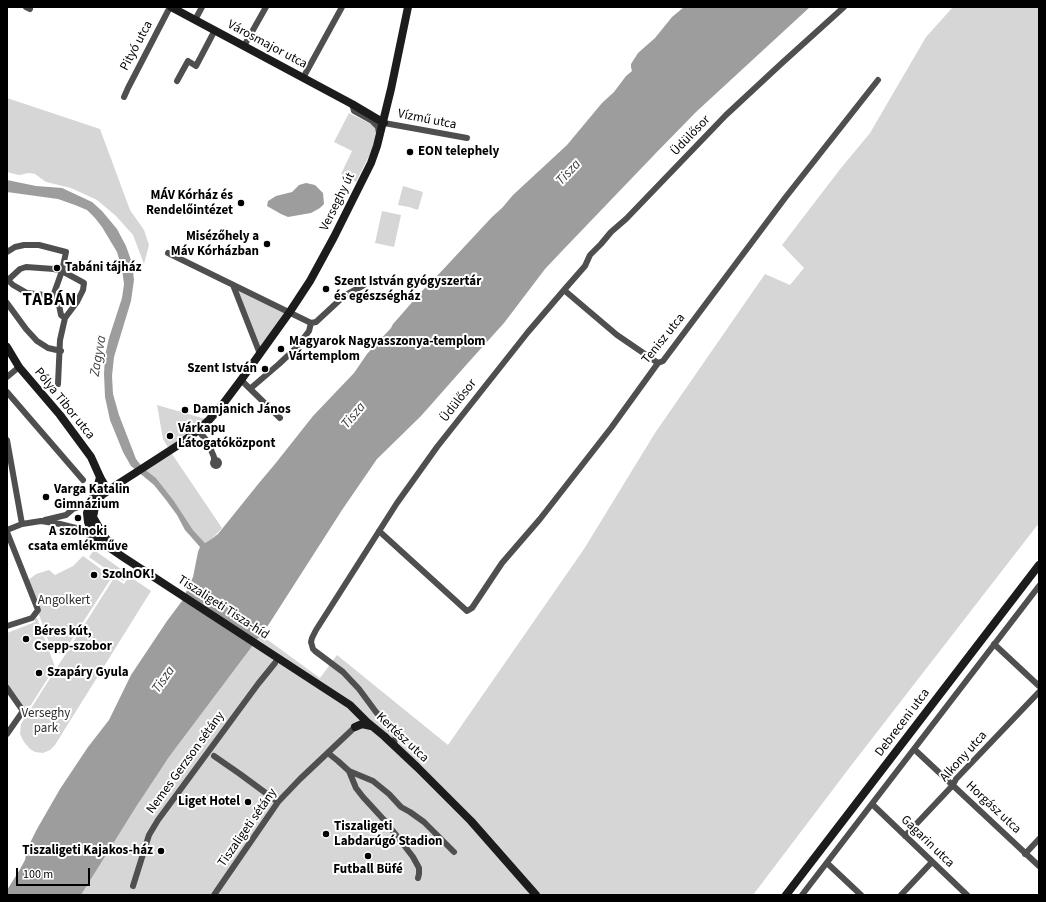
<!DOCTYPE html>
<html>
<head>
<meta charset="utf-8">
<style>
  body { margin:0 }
  #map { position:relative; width:1046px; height:902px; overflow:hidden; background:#fff; font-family:"Source Sans 3",sans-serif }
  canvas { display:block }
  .frame { position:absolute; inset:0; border:8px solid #000; pointer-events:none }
  .scale { position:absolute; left:16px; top:868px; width:74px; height:18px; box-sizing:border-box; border:2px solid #000; border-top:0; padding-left:5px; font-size:12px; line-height:14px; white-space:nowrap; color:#000; -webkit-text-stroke:3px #fff; paint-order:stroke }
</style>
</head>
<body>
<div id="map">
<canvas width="1046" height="902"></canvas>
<div class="frame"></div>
<div class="scale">100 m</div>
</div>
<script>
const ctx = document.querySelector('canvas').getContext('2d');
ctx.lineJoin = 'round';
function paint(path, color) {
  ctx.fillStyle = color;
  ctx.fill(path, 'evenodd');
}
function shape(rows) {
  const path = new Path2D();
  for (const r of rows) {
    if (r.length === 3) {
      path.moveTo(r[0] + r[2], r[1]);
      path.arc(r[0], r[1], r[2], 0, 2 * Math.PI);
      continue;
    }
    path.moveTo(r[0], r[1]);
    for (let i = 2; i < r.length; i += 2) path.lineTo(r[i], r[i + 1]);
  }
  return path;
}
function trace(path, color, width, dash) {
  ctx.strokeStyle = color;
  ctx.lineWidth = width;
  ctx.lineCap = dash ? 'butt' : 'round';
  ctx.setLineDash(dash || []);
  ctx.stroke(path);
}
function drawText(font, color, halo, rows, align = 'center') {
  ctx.font = font + ' "Source Sans 3",sans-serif';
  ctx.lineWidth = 4;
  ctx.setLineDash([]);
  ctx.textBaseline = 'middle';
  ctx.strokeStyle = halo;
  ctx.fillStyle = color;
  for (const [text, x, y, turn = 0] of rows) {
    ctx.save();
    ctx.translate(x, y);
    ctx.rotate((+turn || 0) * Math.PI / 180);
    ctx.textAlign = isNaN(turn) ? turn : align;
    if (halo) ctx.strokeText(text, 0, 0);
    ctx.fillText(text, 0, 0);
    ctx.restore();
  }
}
const green = shape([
  [953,7,1039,7,1039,523,850,767,753,895,81,895,136,807,169,757,261,635,320,678,337,655,448,745,584,549,655,433,765,274,790,285,804,268,782,245,841,168,870,133,926,37],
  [7,98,100,129,130,210,144,230,149,245,144,264,133,235,116,216,97,200,71,188,46,182,35,174,29,173,19,175,7,172],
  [349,113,373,125,377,130,377,140,356,182,341,174,352,151,334,142],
  [403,186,423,192,418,210,409,207,398,205],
  [382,211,401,215,394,247,375,243],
  [233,285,289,313,260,354],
  [157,405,209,420,170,451,222,528,213,538,205,543,193,530,174,501,156,478,143,468,170,451,163,439],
  [94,550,128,574,123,581,89,557],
  [83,556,112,577,62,655,51,648,27,581,36,574,49,570,55,575,73,566],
  [129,576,151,591,55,745,50,750,43,753,35,752,30,749,24,742,20,734,21,724,114,578,124,584],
  [37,618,55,667,31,705,23,709,7,685,7,633,35,622,35,619]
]);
const water = shape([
  [684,7,810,7,696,112,655,154,562,251,545,269,504,323,467,364,421,416,377,459,342,510,269,624,169,757,136,807,81,895,7,895,7,890,19,871,25,860,27,849,37,829,60,789,88,747,109,720,131,675,167,621,182,601,193,577,198,552,200,547,185,530,177,515,166,500,154,485,131,466,123,452,110,420,105,397,104,374,105,356,109,338,122,298,124,284,122,269,117,252,102,227,95,218,87,210,75,205,58,199,7,192,7,180,36,186,62,188,92,202,102,211,117,229,126,246,132,263,134,280,131,301,114,357,112,376,113,394,119,415,136,459,143,468,156,478,174,501,193,530,205,543,213,538,218,534,259,483,275,464,313,416,354,373,367,354,391,328,393,324,401,315,420,293,437,276,492,217,502,208,513,195,567,145,602,103,614,92,626,76,632,71,631,67,631,64,638,53,655,38,672,17],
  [306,183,315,185,323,193,324,204,320,208,311,213,288,217,281,214,267,206,268,201,276,196,292,192,299,185]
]);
const street = shape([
  [26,7,30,9],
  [195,20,202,7],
  [244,46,266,7],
  [303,78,342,7],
  [177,81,188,61,196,66,215,30],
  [124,97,128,88,170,7],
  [352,104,354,111,372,121,378,127,379,133],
  [384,123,467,138],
  [7,252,15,247,24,245,39,245,66,252,62,271,53,296,54,300,59,305,61,315,65,318],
  [168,253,311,323,316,322,344,296,364,285],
  [8,280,13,285,27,293,53,296],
  [7,281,20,269,26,267,54,269,62,271,84,283,83,290,77,302,65,318,60,340,58,384],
  [233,285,260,354],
  [564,290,617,335,658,363],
  [7,303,26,329,37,341,48,348,61,351],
  [7,377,19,367],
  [241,380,280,418],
  [251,388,279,364,297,347,309,331,311,323],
  [7,392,83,480],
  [198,430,211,446,211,450,214,457,214,461],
  [7,440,22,524],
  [211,446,218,441,223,443],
  [216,463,3],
  [45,520,66,515,73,509,90,503],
  [7,530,22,524,41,521,60,524,76,528,98,540],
  [379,531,467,611,472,608,502,563,540,519,611,428,658,363,663,361,785,198,878,80],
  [7,532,38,610,32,618,7,626],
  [994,644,1039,686],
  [7,688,23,711,7,734],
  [393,745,395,740,396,735,376,712,359,689,343,672,315,651,313,649,311,642,312,638,316,630,397,503,437,447,528,332,564,290,585,266,590,255,601,244,611,232,626,219,726,115,782,63,844,7],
  [914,749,1039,866],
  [328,753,338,761,349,771,356,788,363,797,385,821,400,840,413,857,419,868,419,874,418,878],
  [214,756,240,774,278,802],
  [349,771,373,781,389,794,401,807,410,812,424,822,454,852],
  [872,804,967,895],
  [905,836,953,785,956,779,1039,692],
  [1025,854,1039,839],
  [827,863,861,895],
  [133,886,149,835,158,820,258,684,275,663],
  [214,895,278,802,300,779,355,727],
  [802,895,1039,586],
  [901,895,932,862]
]);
const secondary = shape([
  [171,7,352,104,384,123],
  [7,347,19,367,60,415,91,457,100,477,104,484,104,491,95,507,93,517,104,536,114,548],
  [100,477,97,489,90,503,87,513,88,522,91,530,101,542,123,557,350,705,367,722,384,736,417,767,471,821,536,895],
  [102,495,121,482,132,475,180,444,198,430,209,420,223,404,241,380,289,313,310,281,334,237,371,163,377,146,391,89,408,7],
  [355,727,362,724,371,726],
  [786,895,1039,565]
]);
const markers = [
  [410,152,4,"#000"],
  [241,203,4,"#000"],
  [267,244,4,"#000"],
  [57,268,4,"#000"],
  [326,289,4,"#000"],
  [281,349,4,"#000"],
  [265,369,4,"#000"],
  [185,410,4,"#000"],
  [170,436,4,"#000"],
  [46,497,4,"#000"],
  [78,518,4,"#000"],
  [94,575,4,"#000"],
  [26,639,4,"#000"],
  [39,673,4,"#000"],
  [248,802,4,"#000"],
  [326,834,4,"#000"],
  [161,851,4,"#000"],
  [368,856,4,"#000"]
];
const streetNames = [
  ["Városmajor utca",267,45,28],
  ["Pityó utca",137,46,-62],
  ["Vízmű utca",427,120,11],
  ["Üdülősor",691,136,-46],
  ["Verseghy út",338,202,-64],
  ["Tenisz utca",664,339,-51],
  ["Üdülősor",459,401,-52],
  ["Pólya Tibor utca",64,404,51],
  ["Tiszaligeti Tisza-híd",223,608,33],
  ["Debreceni utca",903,723,-53],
  ["Kertész utca",402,738,43],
  ["Alkony utca",964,757,-48],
  ["Nemes Gerzson sétány",186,763,-54],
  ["Horgász utca",993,808,43],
  ["Tiszaligeti sétány",248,828,-55],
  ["Gagarin utca",927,842,44]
];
const poiNames = [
  ["EON telephely",418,152],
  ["MÁV Kórház és",233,196,"right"],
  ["Rendelőintézet",233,211,"right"],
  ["Misézőhely a",259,237,"right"],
  ["Máv Kórházban",259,252,"right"],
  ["Tabáni tájház",65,268],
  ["Szent István gyógyszertár",334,282],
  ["és egészségház",334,297],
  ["Magyarok Nagyasszonya-templom",289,342],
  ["Vártemplom",289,357],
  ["Szent István",257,369,"right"],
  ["Damjanich János",193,410],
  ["Várkapu",178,429],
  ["Látogatóközpont",178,444],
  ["Varga Katalin",54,490],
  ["Gimnázium",54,505],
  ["A szolnoki",78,532,"center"],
  ["csata emlékműve",78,547,"center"],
  ["SzolnOK!",102,575],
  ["Béres kút,",34,632],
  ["Csepp-szobor",34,647],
  ["Szapáry Gyula",47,673],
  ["Liget Hotel",240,802,"right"],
  ["Tiszaligeti",334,827],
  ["Labdarúgó Stadion",334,842],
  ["Tiszaligeti Kajakos-ház",153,851,"right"],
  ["Futball Büfé",368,870,"center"]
];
const parkNames = [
  ["Angolkert",64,601],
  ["Verseghy",46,714],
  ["park",46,729]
];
const waterNames = [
  ["Tisza",569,173,-47],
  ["Zagyva",99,356,-80],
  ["Tisza",354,416,-50],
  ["Tisza",164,680,-55]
];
const districtNames = [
  ["TABÁN",50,301]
];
paint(green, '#d6d6d6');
paint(water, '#9d9d9d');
trace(street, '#4f4f4f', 6);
trace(secondary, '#1c1c1c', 8);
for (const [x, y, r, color] of markers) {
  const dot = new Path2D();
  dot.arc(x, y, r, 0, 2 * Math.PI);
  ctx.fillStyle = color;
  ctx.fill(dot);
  trace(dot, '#fff', 1.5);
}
drawText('13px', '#000', '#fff', streetNames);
drawText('bold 13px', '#000', '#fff', poiNames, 'left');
drawText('13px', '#2d2d2d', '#fff', parkNames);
drawText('italic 14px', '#3e3e3e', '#fff', waterNames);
ctx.letterSpacing = '1px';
drawText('bold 17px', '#000', '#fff', districtNames);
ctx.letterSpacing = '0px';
</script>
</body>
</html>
